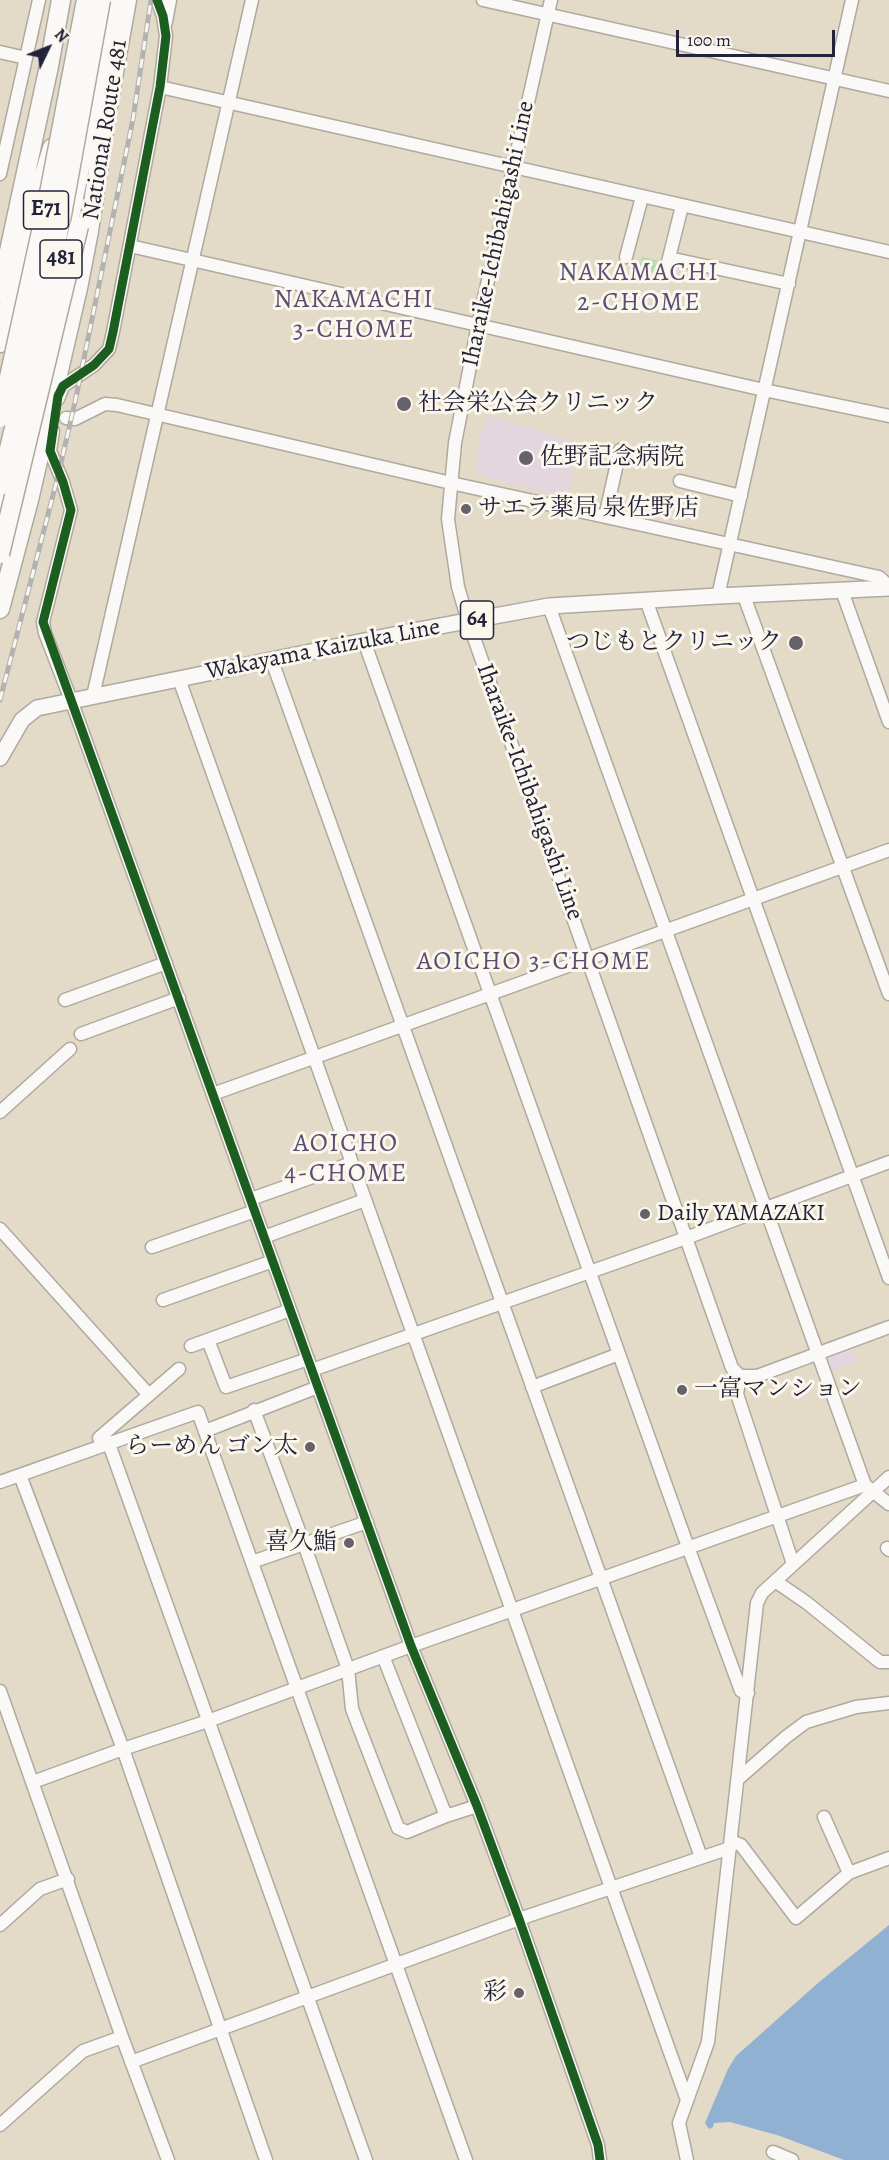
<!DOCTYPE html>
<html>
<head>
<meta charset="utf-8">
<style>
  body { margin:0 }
  #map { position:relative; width:889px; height:2160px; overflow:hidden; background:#e3dac7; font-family:Alegreya,serif }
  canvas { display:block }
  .north { position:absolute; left:18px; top:18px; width:60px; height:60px; -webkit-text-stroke:4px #fbf7ec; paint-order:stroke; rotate:47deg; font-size:16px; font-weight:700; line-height:24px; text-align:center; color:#22223b }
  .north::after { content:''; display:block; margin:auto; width:21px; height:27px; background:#22223b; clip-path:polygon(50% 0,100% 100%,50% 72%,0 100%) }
  .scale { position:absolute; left:676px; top:30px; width:159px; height:27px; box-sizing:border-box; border:3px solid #22223b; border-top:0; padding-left:8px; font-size:18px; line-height:21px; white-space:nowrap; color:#22223b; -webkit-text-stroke:4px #fbf7ec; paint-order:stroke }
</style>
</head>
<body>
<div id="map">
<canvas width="889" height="2160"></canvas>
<div class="north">N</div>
<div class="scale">100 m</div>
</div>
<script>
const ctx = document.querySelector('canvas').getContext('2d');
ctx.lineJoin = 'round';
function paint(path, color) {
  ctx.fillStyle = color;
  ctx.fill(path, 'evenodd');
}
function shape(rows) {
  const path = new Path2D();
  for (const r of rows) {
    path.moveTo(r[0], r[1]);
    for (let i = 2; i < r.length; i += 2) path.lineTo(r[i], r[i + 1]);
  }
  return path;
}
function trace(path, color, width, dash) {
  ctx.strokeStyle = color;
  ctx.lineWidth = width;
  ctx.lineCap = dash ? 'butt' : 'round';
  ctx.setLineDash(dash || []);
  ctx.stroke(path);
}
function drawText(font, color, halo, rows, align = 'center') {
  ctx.font = font + ' Alegreya,"Noto Serif JP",serif';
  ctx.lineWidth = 6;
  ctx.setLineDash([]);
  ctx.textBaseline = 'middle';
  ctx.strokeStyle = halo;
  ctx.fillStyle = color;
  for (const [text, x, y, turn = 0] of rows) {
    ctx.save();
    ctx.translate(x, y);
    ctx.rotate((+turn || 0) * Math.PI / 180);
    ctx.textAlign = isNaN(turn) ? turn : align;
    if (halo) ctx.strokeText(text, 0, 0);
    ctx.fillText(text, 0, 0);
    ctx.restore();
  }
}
const built = shape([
  [488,416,578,442,568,498,475,474,480,439],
  [851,1349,857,1362,830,1372,824,1357]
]);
const green = shape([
  [642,257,666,262,663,274,639,269]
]);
const water = shape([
  [889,1925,889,2160,844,2160,780,2136,730,2122,714,2123,713,2127,709,2129,705,2123,728,2069,736,2056,818,1983]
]);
const minor = shape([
  [483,0,889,91],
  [551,0,478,325,455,443,448,519,458,587,468,621,732,1368,740,1376,757,1376,889,1327],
  [166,22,170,0],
  [0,52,26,58],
  [160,87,889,252],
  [0,174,39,0],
  [130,246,764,390,889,416],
  [626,257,642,197],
  [669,258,789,284],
  [666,270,682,206],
  [58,399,63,386,94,365,109,349,113,332,160,87,166,36,163,16,157,0],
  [66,418,75,419,105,404,117,405,451,483,879,577,889,586],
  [53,431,50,451,63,482,71,510,43,622,45,633,71,700,411,1646,477,1806,519,1919,598,2145,600,2160],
  [680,481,741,496],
  [605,517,620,450],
  [842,591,889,722],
  [718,596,852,0],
  [744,596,889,994],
  [646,600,889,1278],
  [549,606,865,1485,889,1504],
  [364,641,688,1547,741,1691,748,1693],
  [272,661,701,1857],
  [179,679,687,2100],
  [93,696,252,0],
  [65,1000,166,963],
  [81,1034,179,998],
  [213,1094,889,850],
  [0,1112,70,1049],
  [251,1199,352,1163],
  [0,1229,149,1395],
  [264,1237,365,1200],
  [152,1247,255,1211],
  [163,1300,273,1261],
  [208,1340,226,1387,308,1359],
  [191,1346,290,1310],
  [312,1370,686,1238,889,1162],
  [740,1376,737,1394,793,1564],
  [532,1387,619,1354],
  [254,1410,304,1544,348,1669,352,1709,398,1828,407,1832,446,1816,477,1806],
  [205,1431,318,1387],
  [103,1435,109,1444,366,2160],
  [99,1438,179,1369],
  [20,1475,123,1749,266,2160],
  [0,1482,198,1412,466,2160],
  [887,1548,889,1550],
  [252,1562,367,1522],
  [775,1581,807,1603,880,1662,889,1662],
  [383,1656,446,1816],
  [0,1691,122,2037,168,2160],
  [738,1779,786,1737,806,1722,856,1707,889,1703],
  [33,1782,123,1749,208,1721,411,1646,865,1485],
  [824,1817,849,1873],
  [731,1841,741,1845,796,1918,849,1873,889,1858],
  [0,1925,40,1889,68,1879],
  [131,2062,519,1919,730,1848],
  [0,2125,83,2051,122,2037],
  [773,2152,792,2160],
  [687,2160,679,2123,708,2042,757,1603,762,1593,889,1477]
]);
const major = shape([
  [0,758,22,720,37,708,413,631,549,606,718,596,889,588]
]);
const highway = shape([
  [66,237,106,41,111,0],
  [0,293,49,66,61,0],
  [0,343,24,241,52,148],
  [0,516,10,471],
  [0,609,29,500,78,288,89,231,106,117,127,0]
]);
const rail = shape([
  [0,700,58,476,75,402,133,119,151,0]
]);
const highwayBridge = shape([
  [0,418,46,209,86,0],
  [0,486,38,329,62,215,101,0],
  [0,554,79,226]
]);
const cycleway = shape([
  [157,0,163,16,166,36,160,87,113,332,109,349,94,365,63,386,58,396,50,451,63,482,71,510,43,622,411,1646,477,1806,519,1919,598,2145,600,2160]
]);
const markers = [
  [404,404,8,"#66626c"],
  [526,458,8,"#66626c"],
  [466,509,6,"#66626c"],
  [796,643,8,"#66626c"],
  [645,1214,6,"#66626c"],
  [682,1390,6,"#66626c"],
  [310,1447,6,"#66626c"],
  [349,1543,6,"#66626c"],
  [519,1993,6,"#66626c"]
];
const shields = [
  [46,210,45],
  [61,259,42],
  [477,620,33]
];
const shieldNames = [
  ["E71",46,210],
  ["481",61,259],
  ["64",477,620]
];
const streetNames = [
  ["National Route 481",106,130,-81],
  ["Iharaike-Ichibahigashi Line",499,234,-78],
  ["Wakayama Kaizuka Line",323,650,-11],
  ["Iharaike-Ichibahigashi Line",529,792,70]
];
const poiNames = [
  ["社会栄公会クリニック",418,404],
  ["佐野記念病院",540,458],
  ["サエラ薬局 泉佐野店",478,509],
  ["つじもとクリニック",782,643,"right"],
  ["Daily YAMAZAKI",657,1214],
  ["一富マンション",694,1390],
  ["らーめん ゴン太",298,1447,"right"],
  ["喜久鮨",337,1543,"right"],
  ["彩",507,1993,"right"]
];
const neighbourhoodNames = [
  ["NAKAMACHI",639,274],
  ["2-CHOME",639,304],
  ["NAKAMACHI",354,301],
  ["3-CHOME",354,331],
  ["AOICHO 3-CHOME",534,963],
  ["AOICHO",346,1145],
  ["4-CHOME",346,1175]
];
paint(built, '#e3d6df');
paint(green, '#b3dcb0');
paint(water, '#91b1d3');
trace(minor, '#afa9a0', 15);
trace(major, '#afa9a0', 18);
trace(highway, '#afa9a0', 21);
trace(minor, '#fbf9f7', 12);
trace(major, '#fbf9f7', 15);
trace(highway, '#fbf9f7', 18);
trace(rail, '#b3b1b2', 5);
trace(rail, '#fbf7ec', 3, [9]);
trace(highwayBridge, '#afa9a0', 21, []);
trace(highwayBridge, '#fbf9f7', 18);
trace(cycleway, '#1b5e20', 9);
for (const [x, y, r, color] of markers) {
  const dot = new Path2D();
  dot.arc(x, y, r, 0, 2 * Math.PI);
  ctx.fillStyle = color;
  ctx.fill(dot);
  trace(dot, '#fbf7ec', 2);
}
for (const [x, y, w] of shields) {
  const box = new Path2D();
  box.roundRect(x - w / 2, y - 19, w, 38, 4.5);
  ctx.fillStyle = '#fbf7ec';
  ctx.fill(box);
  trace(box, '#22223b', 1.5);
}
drawText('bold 22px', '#22223b', null, shieldNames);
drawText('24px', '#22223b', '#fbf7ec', streetNames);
drawText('24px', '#22223b', '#fbf7ec', poiNames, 'left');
ctx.letterSpacing = '1.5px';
drawText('26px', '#5a4e73', '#fbf7ec', neighbourhoodNames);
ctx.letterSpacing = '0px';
</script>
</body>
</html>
